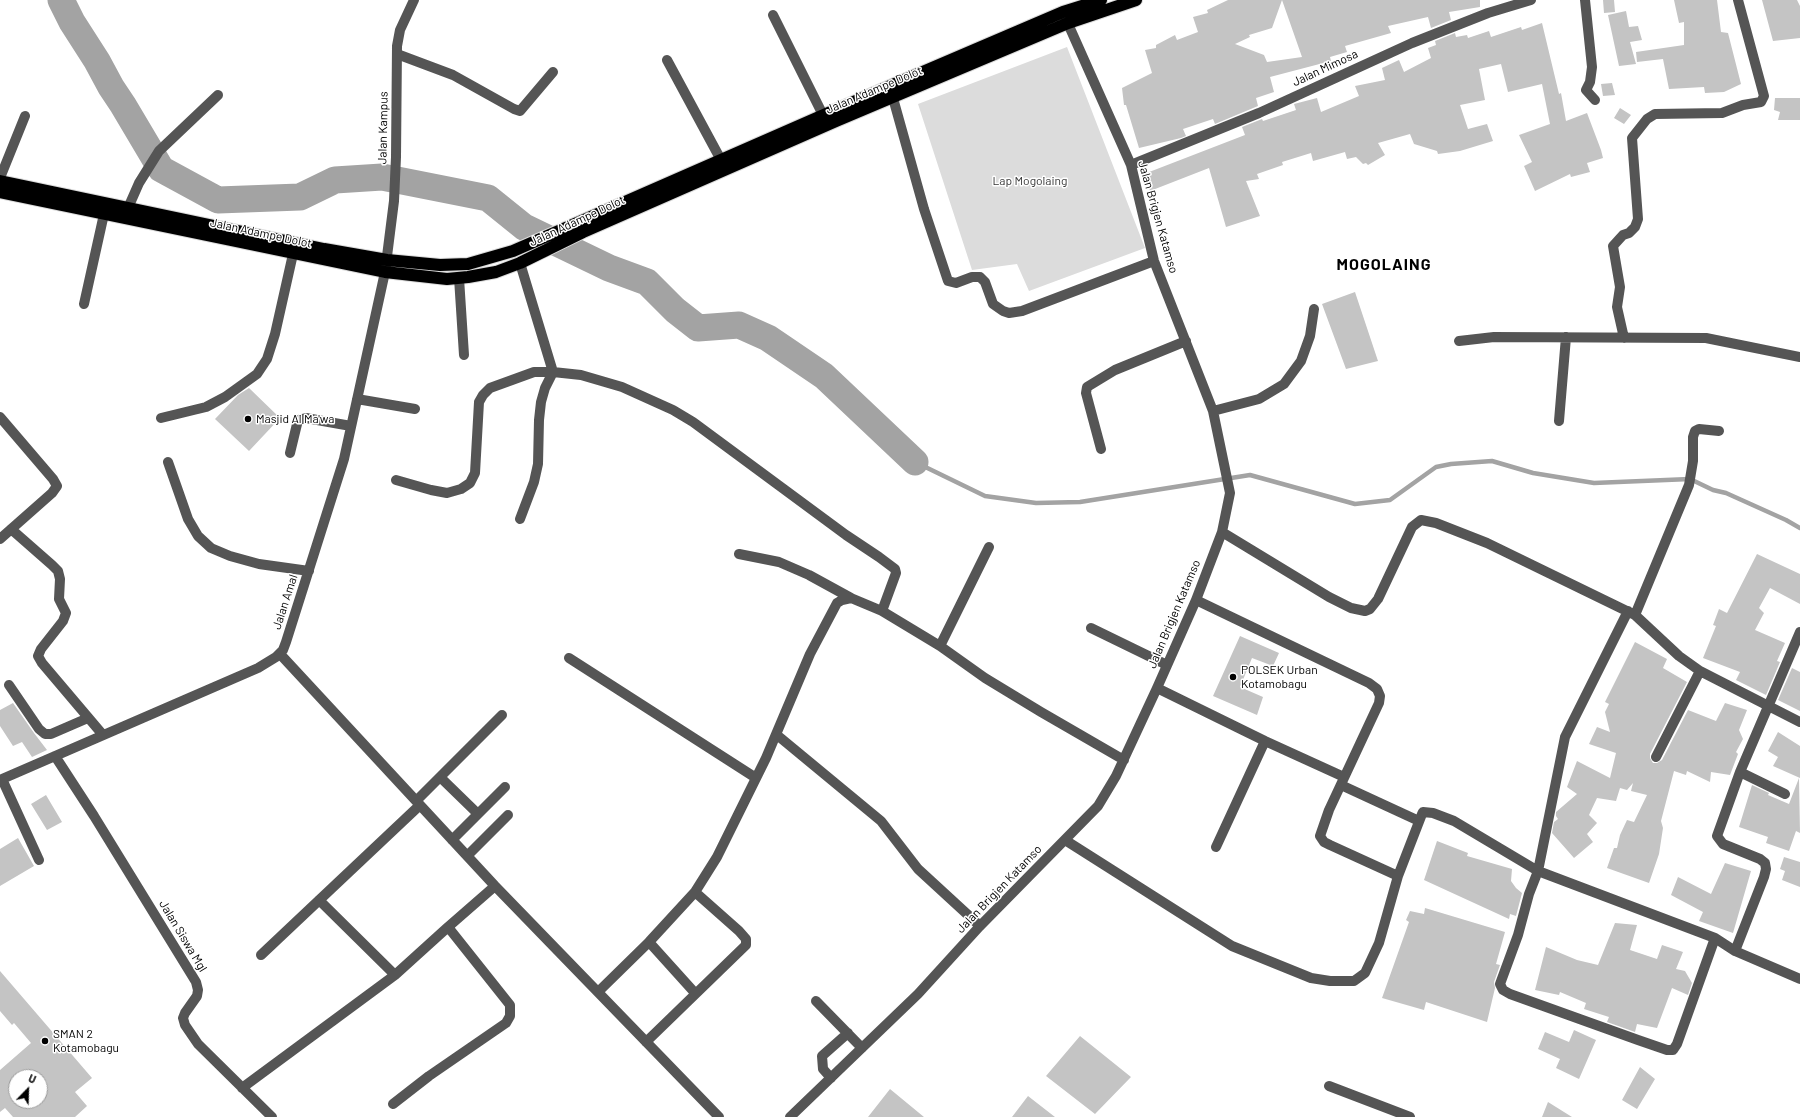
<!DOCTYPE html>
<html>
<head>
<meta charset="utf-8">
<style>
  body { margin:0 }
  #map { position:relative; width:1800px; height:1117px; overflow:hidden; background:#fff; font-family:Barlow,sans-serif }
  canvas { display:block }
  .north { position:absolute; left:8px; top:1069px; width:40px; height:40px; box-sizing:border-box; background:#fff; border:1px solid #999; border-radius:50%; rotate:23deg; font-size:11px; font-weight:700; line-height:16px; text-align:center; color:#000 }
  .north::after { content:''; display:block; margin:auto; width:14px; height:18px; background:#000; clip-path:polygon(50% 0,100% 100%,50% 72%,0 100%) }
</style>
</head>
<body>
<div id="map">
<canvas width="1800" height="1117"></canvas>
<div class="north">U</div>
</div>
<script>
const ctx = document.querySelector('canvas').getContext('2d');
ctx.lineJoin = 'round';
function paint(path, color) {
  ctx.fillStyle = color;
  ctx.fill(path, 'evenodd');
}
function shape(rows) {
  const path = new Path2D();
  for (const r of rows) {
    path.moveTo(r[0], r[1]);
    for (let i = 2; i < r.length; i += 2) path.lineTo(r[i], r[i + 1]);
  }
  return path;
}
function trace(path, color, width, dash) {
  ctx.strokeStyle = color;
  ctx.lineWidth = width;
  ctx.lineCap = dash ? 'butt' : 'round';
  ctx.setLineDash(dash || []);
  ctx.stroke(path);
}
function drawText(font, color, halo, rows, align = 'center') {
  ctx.font = font + ' Barlow,sans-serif';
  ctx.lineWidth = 3;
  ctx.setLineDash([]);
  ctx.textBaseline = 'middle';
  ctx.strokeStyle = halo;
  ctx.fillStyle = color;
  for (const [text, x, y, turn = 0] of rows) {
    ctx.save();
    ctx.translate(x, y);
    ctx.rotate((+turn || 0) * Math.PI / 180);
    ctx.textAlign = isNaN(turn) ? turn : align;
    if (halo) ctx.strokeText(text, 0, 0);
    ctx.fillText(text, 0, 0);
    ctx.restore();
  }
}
const green = shape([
  [1067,47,1145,248,1029,291,1017,264,972,270,918,104]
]);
const stream = shape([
  [915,462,985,496,1036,503,1080,502,1250,475,1355,504,1390,500,1436,467,1451,464,1492,461,1533,473,1594,483,1690,479,1713,490,1726,493,1786,520,1800,528]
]);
const river = shape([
  [61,0,72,22,97,61,111,87,123,105,161,169,218,200,300,197,335,180,382,177,488,198,524,227,609,268,647,282,675,310,698,328,739,325,768,338,824,376,915,462]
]);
const building = shape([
  [1228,0,1282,0,1272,28,1249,35,1250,37,1235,44,1264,55,1267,62,1302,57,1282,0,1480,0,1480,7,1449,12,1451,20,1431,28,1428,17,1388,26,1391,33,1345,46,1347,52,1330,57,1331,61,1270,77,1274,92,1256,98,1258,106,1215,124,1213,119,1183,129,1186,136,1181,138,1139,148,1126,105,1124,105,1122,88,1152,73,1145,50,1156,48,1156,45,1175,35,1177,40,1198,32,1193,17,1208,13,1207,10],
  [1603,0,1614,0,1615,12,1604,13],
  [1674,0,1717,0,1721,32,1728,33,1741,84,1724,92,1705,93,1704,87,1669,89,1663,59,1637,62,1636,52,1684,45,1684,22,1679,23],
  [1762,0,1797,0,1800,6,1800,38,1773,41],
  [1626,11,1629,27,1638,26,1642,40,1630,42,1636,64,1619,66,1608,15],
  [1542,23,1559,94,1561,93,1566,121,1587,113,1601,150,1603,158,1587,163,1590,172,1571,177,1570,174,1535,191,1524,166,1532,162,1519,135,1550,124,1542,84,1508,92,1501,64,1479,69,1485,100,1460,105,1468,129,1487,124,1493,141,1460,151,1438,154,1437,151,1414,144,1410,134,1378,143,1385,155,1368,165,1366,163,1363,164,1356,157,1347,159,1345,152,1313,161,1311,153,1282,162,1283,165,1257,174,1259,179,1246,181,1260,216,1226,227,1209,168,1150,191,1144,174,1245,135,1242,127,1262,119,1263,121,1296,110,1294,104,1317,98,1321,112,1359,96,1355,86,1385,80,1382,68,1399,60,1404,72,1431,58,1428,48,1436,45,1435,41,1455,33,1456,37,1467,35,1468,38,1489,31,1491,37,1521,27,1522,30],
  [1612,83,1615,95,1603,96,1601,84],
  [1775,98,1800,98,1800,120,1778,120,1780,112,1774,110],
  [1620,108,1631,115,1624,124,1614,118],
  [1355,292,1378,361,1346,369,1322,304],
  [249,388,280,418,249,451,215,419,238,395],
  [1757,554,1800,574,1800,604,1770,588,1759,608,1764,613,1755,630,1785,643,1777,661,1780,662,1766,695,1736,680,1740,672,1703,658,1716,626,1713,625,1719,609,1727,613],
  [1240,636,1279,653,1273,666,1252,658,1240,687,1263,697,1257,715,1213,696],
  [1635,642,1667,659,1663,668,1687,682,1650,754,1650,758,1653,763,1657,763,1662,760,1688,710,1716,721,1725,703,1747,710,1739,730,1743,739,1736,752,1738,754,1730,775,1711,772,1710,782,1687,771,1686,775,1674,771,1661,821,1663,828,1659,854,1649,883,1607,868,1614,848,1617,848,1620,835,1627,820,1634,822,1647,795,1631,791,1633,783,1627,790,1620,788,1616,801,1597,798,1589,815,1597,823,1587,834,1593,842,1574,858,1552,833,1554,822,1558,819,1556,816,1556,812,1577,794,1567,787,1577,761,1610,778,1616,753,1589,744,1597,727,1610,732,1605,712,1609,704,1605,702],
  [1792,668,1800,672,1800,711,1778,700],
  [13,703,34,733,47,750,32,757,22,742,13,746,0,726,0,710],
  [1778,732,1800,746,1800,778,1773,766,1778,757,1768,751],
  [1799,778,1800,833,1796,831,1789,851,1766,843,1768,837,1739,827,1752,785,1769,793,1768,795,1789,804],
  [46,795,62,822,47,830,31,804],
  [18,838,34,866,0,886,0,849],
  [1437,841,1468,853,1467,856,1512,869,1511,881,1516,888,1522,893,1516,916,1510,914,1509,919,1424,880],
  [1784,857,1800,862,1800,887,1782,880,1785,871,1780,869],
  [1725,863,1751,871,1733,933,1699,921,1703,912,1671,895,1678,877,1711,894],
  [1425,908,1505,932,1496,964,1500,965,1494,982,1495,988,1487,1022,1426,1002,1424,1010,1382,998,1409,922,1406,920,1410,911,1424,914],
  [1615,923,1637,925,1630,950,1657,959,1662,945,1683,952,1676,969,1685,971,1692,983,1688,995,1672,988,1657,1028,1637,1024,1635,1032,1607,1022,1609,1017,1584,1009,1586,1003,1560,992,1559,995,1535,990,1546,947,1577,960,1598,965],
  [0,971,92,1078,75,1092,87,1106,75,1117,13,1117,5,1108,0,1112,0,1070,31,1043,14,1023,12,1025,0,1011],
  [16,1077,40,1077,40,1101,16,1101],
  [1574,1030,1596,1040,1579,1079,1556,1068,1560,1059,1538,1049,1545,1032,1569,1042],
  [1080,1036,1131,1077,1095,1114,1046,1076],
  [1640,1067,1655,1079,1637,1109,1622,1100],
  [890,1089,924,1117,868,1117],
  [1028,1096,1055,1117,1012,1117],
  [1548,1102,1572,1117,1542,1117]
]);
const minor = shape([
  [1585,0,1592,67,1590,82,1586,90,1595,100],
  [773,15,823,115],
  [397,54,453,75,514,109,520,111,553,72],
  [667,60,721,160],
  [891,91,924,209,948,281,956,283,972,277,980,277,985,282,993,304,1003,311,1009,313,1022,311,1154,261],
  [1131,165,1259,113,1412,43,1488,13,1531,0],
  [0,178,25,116],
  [128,208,139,183,159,151,218,95],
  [520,263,553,372,581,375,622,387,673,410,693,422,846,535,879,557,895,569,896,573,882,611],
  [459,278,464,355],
  [84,304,104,214],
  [1624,338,1617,307,1620,287,1613,246,1623,235,1629,233,1635,227,1638,219,1632,138,1647,119,1655,114,1722,113,1743,105,1761,102,1764,96,1738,0],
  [1459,341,1494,337,1706,338,1800,357],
  [357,399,415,409],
  [1213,411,1259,399,1284,384,1301,361,1310,336,1314,309],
  [0,417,53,479,57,486,52,493,0,539],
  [161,418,206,407,225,397,257,374,267,359,275,334,293,254],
  [1559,421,1566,337],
  [1101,449,1086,393,1087,387,1115,370,1186,341],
  [290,453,298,420,306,418,351,426],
  [168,462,188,519,198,536,211,548,230,556,259,564,309,571],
  [396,480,431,490,447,493,461,489,470,483,475,473,479,402,483,395,490,388,534,372,553,372,545,388,541,402,539,420,538,464,534,482,520,519],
  [11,529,52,565,58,571,60,579,59,599,66,613,63,621,41,649,38,656,42,663,103,735],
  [1222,532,1329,597,1351,608,1365,611,1370,609,1378,599,1412,527,1421,520,1436,523,1487,543,1635,615,1679,656,1700,671,1800,722],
  [739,554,779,562,809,575,851,598],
  [1196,600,1369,683,1377,689,1380,696,1379,703,1329,810,1320,836,1324,842,1330,845,1398,876],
  [1628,611,1565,737,1538,871,1529,894,1518,935,1500,984,1503,990,1510,994,1638,1040,1667,1050,1673,1050,1677,1044,1715,938],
  [1635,615,1689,485,1693,461,1693,437,1695,431,1699,429,1719,431],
  [1091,628,1167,665],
  [940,646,989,547],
  [280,654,495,886,719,1117],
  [569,658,756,778],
  [9,685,39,729,45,734,51,734,88,718],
  [1157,688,1265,741,1344,777],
  [777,735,881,821,918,869,980,926],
  [55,756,94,816,196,982,198,990,197,996,185,1013,183,1018,185,1025,198,1044,272,1117],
  [1656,757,1700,671],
  [1740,772,1785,794],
  [440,777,478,814],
  [2,779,39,860],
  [0,780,258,668,276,657,283,650,286,642,344,459,385,272,394,201,396,157,397,46,400,30,414,0],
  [1341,785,1419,821],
  [416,801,502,715],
  [452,840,505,787],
  [1065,840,1232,946,1311,978,1330,981,1354,981,1365,973,1379,943,1398,876,1422,814,1423,812,1433,813,1454,821,1538,871,1715,938,1735,951,1800,979],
  [1216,847,1265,741],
  [467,856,508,815],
  [319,900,395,975],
  [649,942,695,993],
  [1735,951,1764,877,1766,869,1765,863,1760,859,1723,844,1717,836,1740,772,1800,632],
  [261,955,420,805],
  [598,992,649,942,695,892,717,857,766,758,810,654,837,603,842,600,851,598,882,611,940,646,985,678,1041,712,1124,760],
  [816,1001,862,1048],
  [646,1042,746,945,746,939,739,931,695,892],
  [831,1078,823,1069,822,1056,848,1033],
  [1329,1086,1410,1117],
  [242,1088,395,975,448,927],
  [393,1104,429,1076,506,1023,510,1016,510,1005,448,927,495,886],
  [790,1117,918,994,980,926,1098,806,1116,776,1157,688,1196,600,1222,532,1230,493,1213,411,1154,261,1131,165,1065,17]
]);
const highway = shape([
  [0,181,324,249,387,260,440,265,468,264,513,251,890,86,1063,12,1101,0],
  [0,192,385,272,447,279,468,277,496,272,520,263,583,232,836,121,1068,23,1136,0]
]);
const markers = [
  [248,419,4,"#000"],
  [1233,677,4,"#000"],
  [45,1041,4,"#000"]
];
const streetNames = [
  ["Jalan Mimosa",1325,68,-25],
  ["Jalan Adampe Dolot",874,90,-23],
  ["Jalan Kampus",383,128,-89],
  ["Jalan Brigjen Katamso",1158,217,74],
  ["Jalan Adampe Dolot",577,221,-25],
  ["Jalan Adampe Dolot",261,233,12],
  ["Jalan Amal",285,602,-72],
  ["Jalan Brigjen Katamso",1174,614,-67],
  ["Jalan Brigjen Katamso",999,889,-46],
  ["Jalan Siswa Mgl",183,936,59]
];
const parkNames = [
  ["Lap Mogolaing",1030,181]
];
const poiNames = [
  ["Masjid Al Ma'wa",256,419],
  ["POLSEK Urban",1241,670],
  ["Kotamobagu",1241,684],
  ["SMAN 2",53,1034],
  ["Kotamobagu",53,1048]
];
const districtNames = [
  ["MOGOLAING",1384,265]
];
paint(green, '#dcdcdc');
trace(stream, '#a3a3a3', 4.5);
trace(river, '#a3a3a3', 27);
paint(building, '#c4c4c4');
trace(highway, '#dbdbdb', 14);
trace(minor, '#555', 10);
trace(highway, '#000', 12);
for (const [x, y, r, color] of markers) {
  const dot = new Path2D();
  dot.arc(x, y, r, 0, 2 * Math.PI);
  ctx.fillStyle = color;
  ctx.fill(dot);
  trace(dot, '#fff', 1.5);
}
drawText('12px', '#000', '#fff', streetNames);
drawText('12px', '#333', '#fff', parkNames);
drawText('12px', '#000', '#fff', poiNames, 'left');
ctx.letterSpacing = '1px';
drawText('bold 16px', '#000', '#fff', districtNames);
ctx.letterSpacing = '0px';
</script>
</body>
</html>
